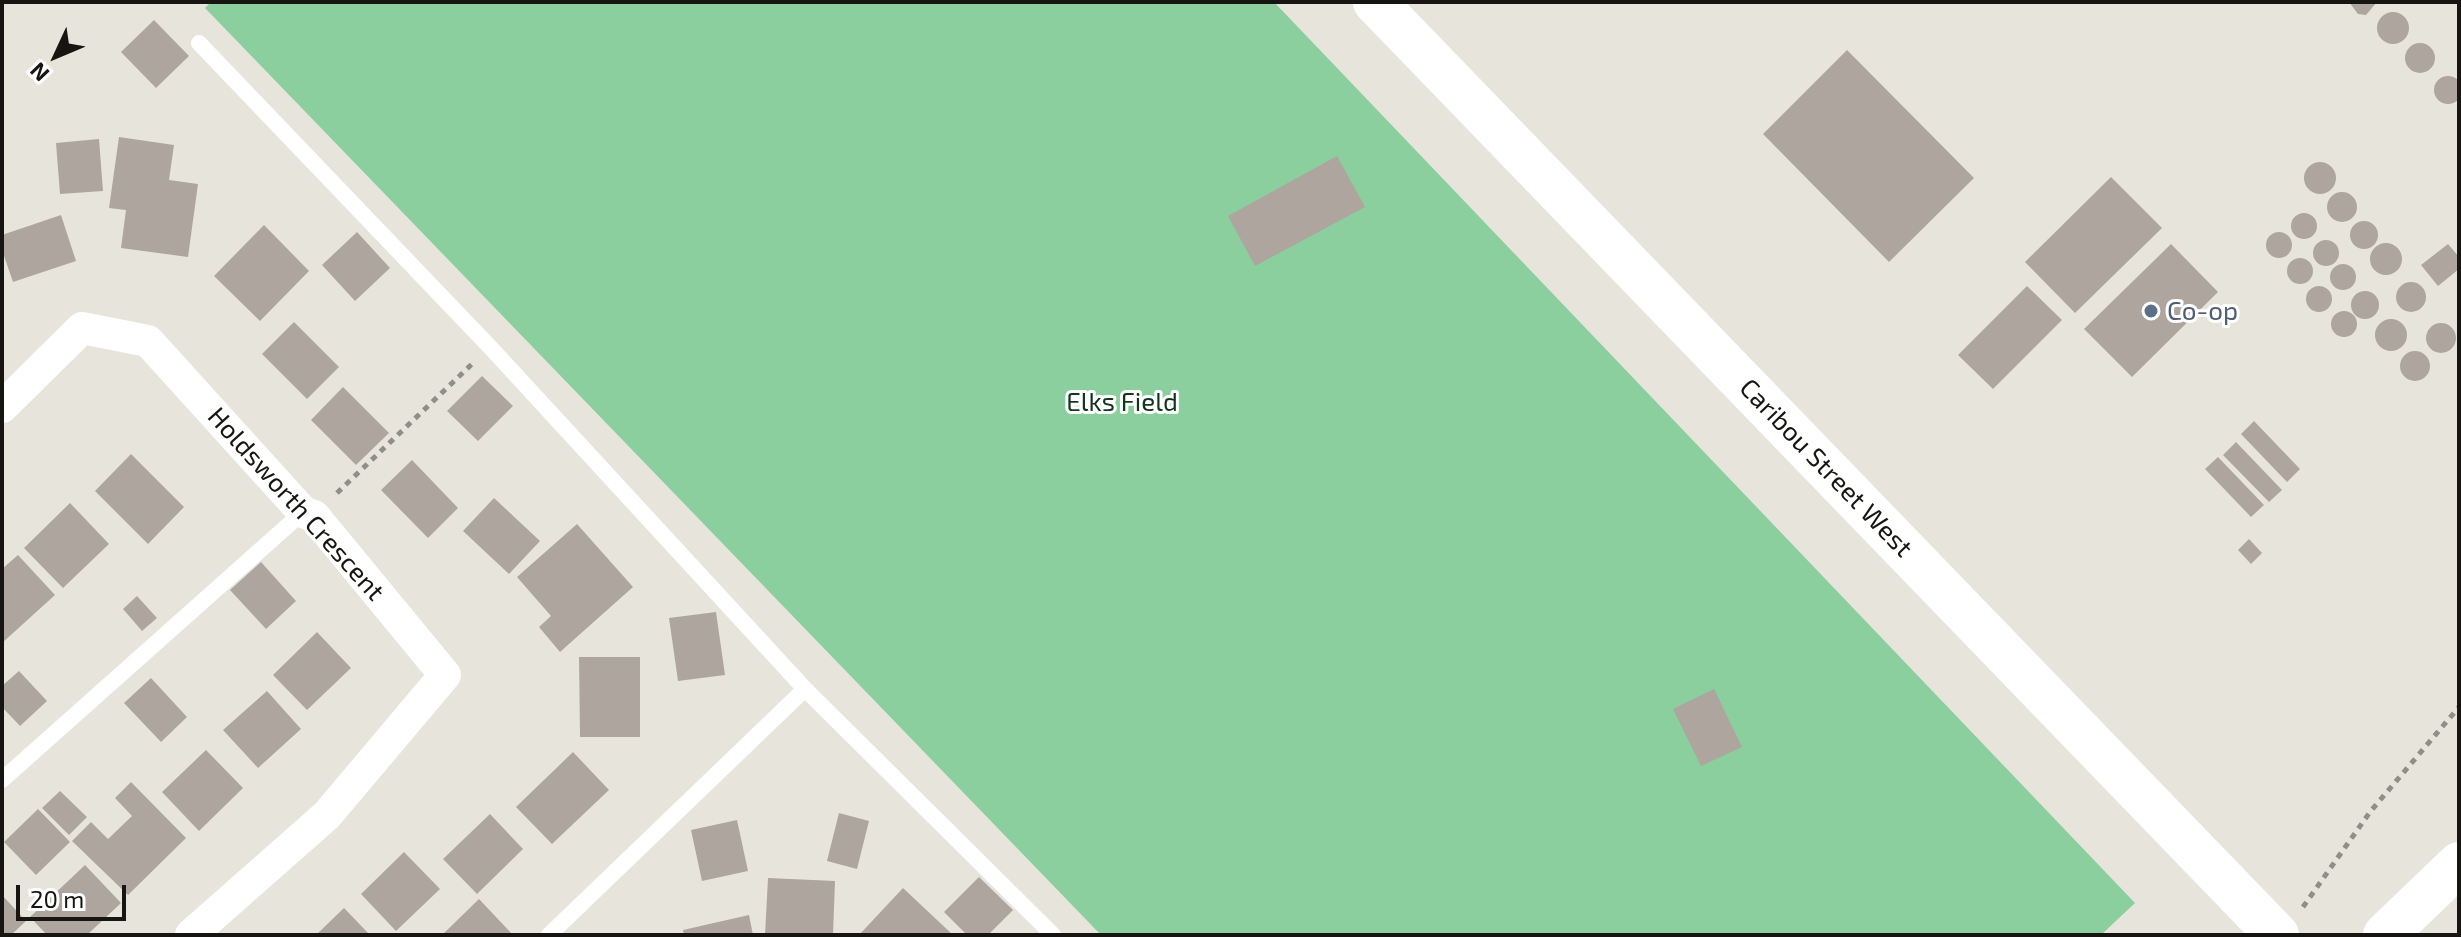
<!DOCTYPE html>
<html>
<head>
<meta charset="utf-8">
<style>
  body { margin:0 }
  #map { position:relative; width:2461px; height:937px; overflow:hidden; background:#e7e5db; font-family:"Exo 2",sans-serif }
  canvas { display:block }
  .frame { position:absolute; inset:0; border:4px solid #161512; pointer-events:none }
  .north { position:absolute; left:16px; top:16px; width:80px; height:80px; -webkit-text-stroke:6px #fff; paint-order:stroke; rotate:226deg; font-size:22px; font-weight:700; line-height:32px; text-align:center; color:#161512 }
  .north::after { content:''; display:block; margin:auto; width:28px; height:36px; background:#161512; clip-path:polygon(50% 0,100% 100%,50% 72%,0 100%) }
  .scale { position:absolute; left:16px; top:885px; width:110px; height:36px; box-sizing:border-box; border:4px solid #161512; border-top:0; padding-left:10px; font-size:24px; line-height:28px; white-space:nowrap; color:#161512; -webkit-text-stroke:6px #fff; paint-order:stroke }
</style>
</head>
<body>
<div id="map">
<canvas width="2461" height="937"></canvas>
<div class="frame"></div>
<div class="north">N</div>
<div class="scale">20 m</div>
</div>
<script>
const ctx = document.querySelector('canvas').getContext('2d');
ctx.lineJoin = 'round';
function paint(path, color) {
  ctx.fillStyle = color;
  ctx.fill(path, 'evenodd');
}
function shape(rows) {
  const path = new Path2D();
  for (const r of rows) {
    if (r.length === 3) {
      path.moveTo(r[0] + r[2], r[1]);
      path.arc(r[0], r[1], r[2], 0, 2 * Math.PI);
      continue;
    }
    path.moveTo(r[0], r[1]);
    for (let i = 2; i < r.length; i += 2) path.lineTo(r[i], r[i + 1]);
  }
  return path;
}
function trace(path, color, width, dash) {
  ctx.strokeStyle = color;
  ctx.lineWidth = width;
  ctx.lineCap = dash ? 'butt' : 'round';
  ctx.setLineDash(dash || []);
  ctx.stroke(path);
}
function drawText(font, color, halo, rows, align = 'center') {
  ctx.font = font + ' "Exo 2",sans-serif';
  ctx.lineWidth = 6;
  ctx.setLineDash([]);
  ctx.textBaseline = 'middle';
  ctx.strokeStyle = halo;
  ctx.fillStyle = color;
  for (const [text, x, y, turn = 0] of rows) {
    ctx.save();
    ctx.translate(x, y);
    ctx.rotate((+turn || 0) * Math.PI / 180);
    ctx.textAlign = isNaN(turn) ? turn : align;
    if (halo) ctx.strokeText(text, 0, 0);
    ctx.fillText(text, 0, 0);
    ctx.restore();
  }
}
const green = shape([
  [211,2,1274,2,2135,903,2101,935,1101,935,205,8]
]);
const building = shape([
  [2349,2,2377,2,2366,15,2358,14],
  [2393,28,16],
  [154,20,189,56,156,88,121,52],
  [2420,58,15],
  [1847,50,1974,178,1889,262,1763,134],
  [2448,90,14],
  [119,137,174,145,169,180,198,184,188,257,121,248,126,210,109,208],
  [99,139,103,191,60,194,56,143],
  [1337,156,1365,207,1255,266,1228,216],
  [2320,178,16],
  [2111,177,2162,228,2075,313,2025,262],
  [2342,207,15],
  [2304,226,13],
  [61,215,76,261,13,282,2,250,2,235],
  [2364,235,14],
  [264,225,309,271,260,321,214,276],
  [357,232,390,268,355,301,322,265],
  [2279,245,13],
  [2326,253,13],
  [2386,259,16],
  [2171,244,2218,292,2132,377,2084,329],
  [2448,244,2459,257,2459,269,2438,286,2421,265],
  [2300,271,13],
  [2343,277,13],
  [2411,297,15],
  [2027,286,2062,320,1993,389,1958,355],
  [2319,299,13],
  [2365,305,14],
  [2344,324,13],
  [2391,335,16],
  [294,322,339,367,307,399,262,354],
  [2441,338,15],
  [2415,366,15],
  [482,376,513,406,478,441,447,411],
  [343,387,389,433,356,465,311,420],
  [2254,421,2300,469,2287,482,2241,434],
  [2236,442,2282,490,2269,502,2223,455],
  [131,454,184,507,148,544,95,491],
  [2218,457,2264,505,2251,517,2205,469],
  [412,460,458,508,428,538,381,490],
  [494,498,540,541,509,574,463,531],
  [70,503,109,544,63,588,24,548],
  [577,524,633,587,560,652,539,627,551,616,517,577],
  [2249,539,2262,553,2251,564,2238,550],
  [18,555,55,595,2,643,2,569],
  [261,562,296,601,266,629,230,590],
  [137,596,157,618,142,631,123,609],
  [716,612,725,675,678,681,669,618],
  [317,632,351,668,307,710,273,675],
  [579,657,640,657,640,737,580,737],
  [19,671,47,701,20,726,2,707,2,686],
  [151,678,187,717,161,742,124,703],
  [1714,689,1742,747,1701,766,1673,709],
  [267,691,301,729,258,768,223,730],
  [206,750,243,788,199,831,162,792],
  [573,752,609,790,552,844,516,807],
  [131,782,186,838,128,895,72,841,91,822,108,839,132,816,115,798],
  [60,791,87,817,69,835,42,808],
  [38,809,70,842,36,875,4,842],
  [839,813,869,821,857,869,827,861],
  [490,814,523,849,477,894,443,859],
  [737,820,748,871,702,881,691,830],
  [404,852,440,889,396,931,361,894],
  [85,865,121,903,87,935,47,935,30,917],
  [979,877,1013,910,988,935,967,935,944,912],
  [768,878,835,881,833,935,765,935],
  [903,888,953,935,859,935],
  [2,895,26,921,11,935,2,935],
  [479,899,513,935,442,935],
  [344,908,370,935,316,935],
  [749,915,753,935,684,935,683,930]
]);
const path = shape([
  [337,493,472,364],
  [2303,907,2370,812,2459,707]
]);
const lane = shape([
  [199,43,490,347,805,689,1053,935],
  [2,780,303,512],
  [549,935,805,689]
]);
const street = shape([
  [2,407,82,328,148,341,303,512,314,516,445,675,327,815,191,935]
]);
const secondary = shape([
  [1375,2,2277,935],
  [2385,935,2459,864]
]);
const markers = [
  [2151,311,8,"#5c6f8a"]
];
const serviceNames = [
  ["Co-op",2167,311]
];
const parkNames = [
  ["Elks Field",1122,402]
];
const streetNames = [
  ["Caribou Street West",1826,468,46],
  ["Holdsworth Crescent",296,504,48]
];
paint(green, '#8acf9d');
paint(building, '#aea59f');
trace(path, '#8f8e87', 5, [6, 6]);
trace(lane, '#fff', 16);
trace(street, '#fff', 32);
trace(secondary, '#fff', 44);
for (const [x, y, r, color] of markers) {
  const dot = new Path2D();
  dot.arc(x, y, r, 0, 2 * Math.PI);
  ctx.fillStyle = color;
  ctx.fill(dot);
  trace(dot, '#fff', 3);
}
drawText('26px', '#4e5e75', '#fff', serviceNames, 'left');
drawText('26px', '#12351e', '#fff', parkNames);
drawText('26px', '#161512', '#fff', streetNames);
</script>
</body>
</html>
